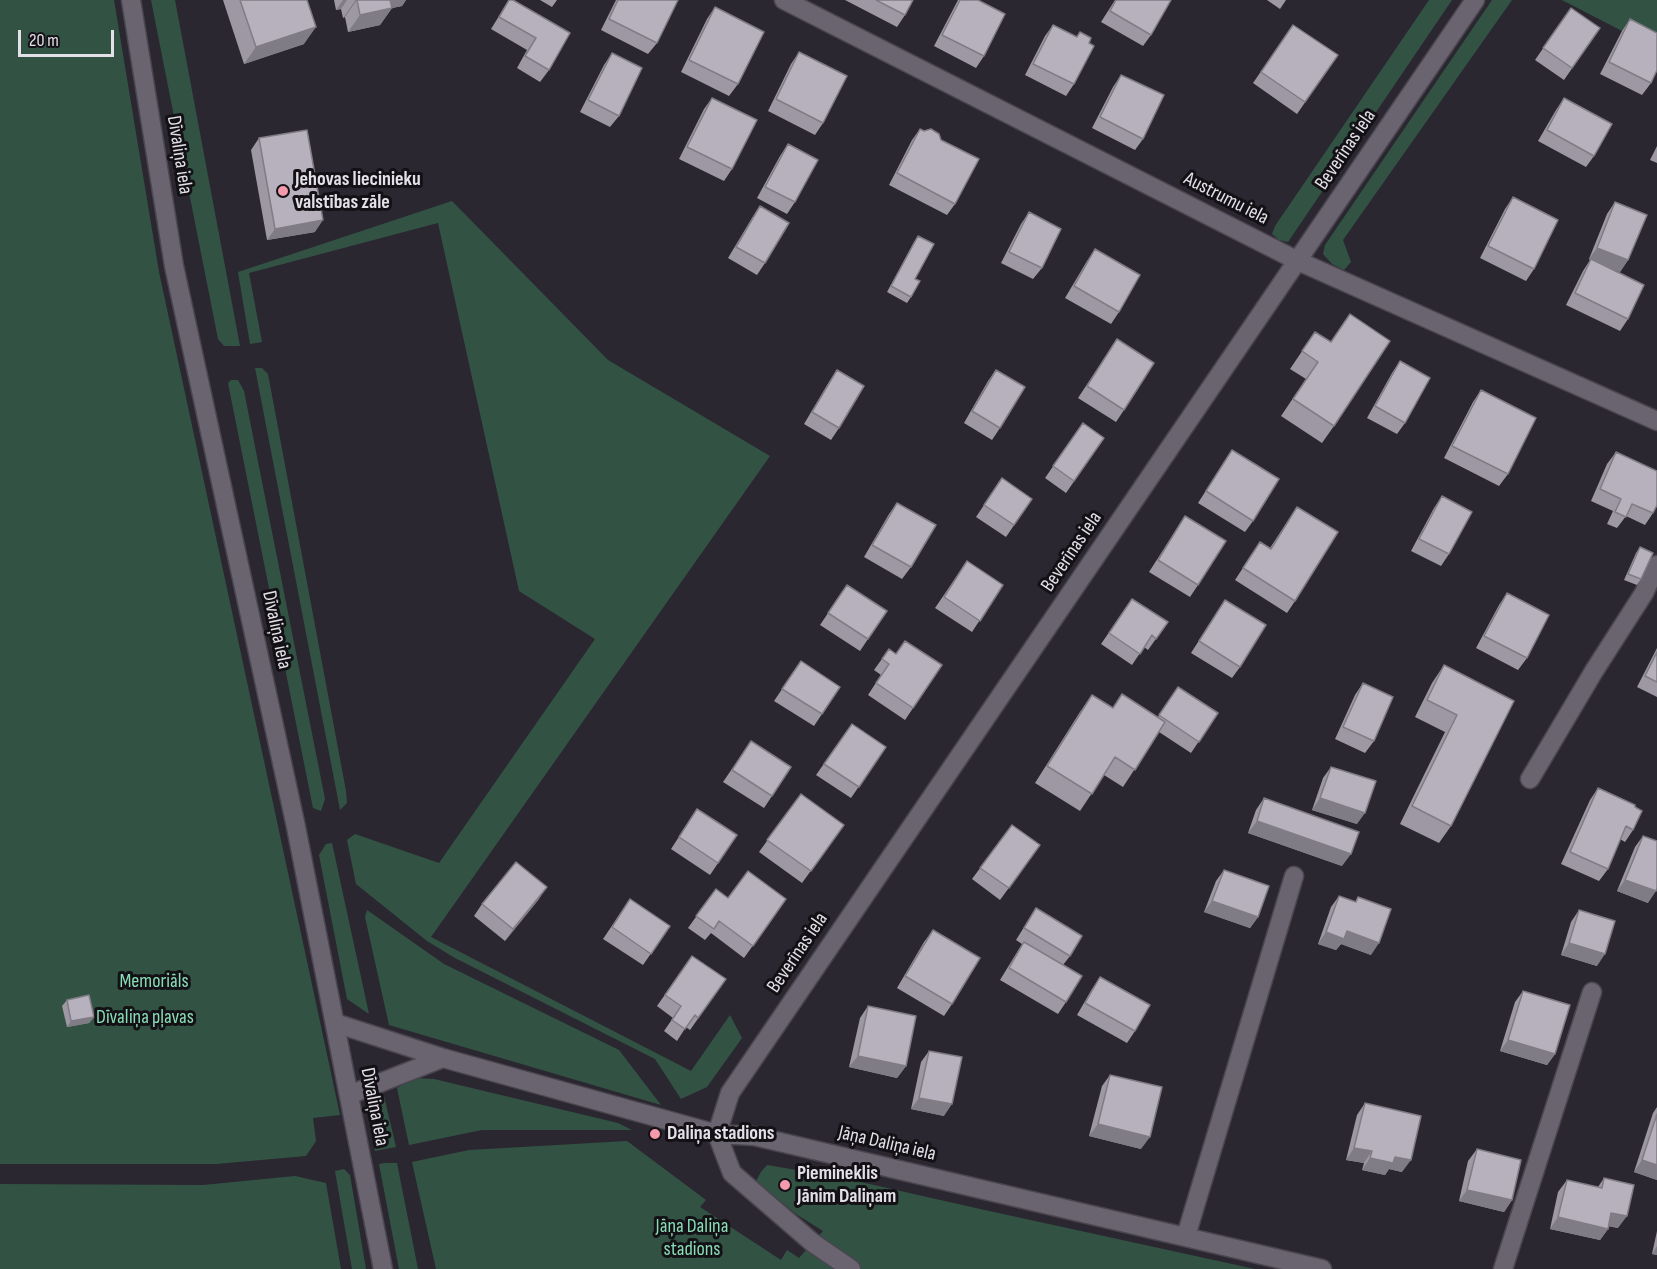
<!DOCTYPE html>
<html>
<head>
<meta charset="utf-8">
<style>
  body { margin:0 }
  #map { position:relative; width:1657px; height:1269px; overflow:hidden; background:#2b2731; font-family:"Sofia Sans Condensed",sans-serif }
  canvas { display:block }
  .scale { position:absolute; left:18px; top:30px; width:96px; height:27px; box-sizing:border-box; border:3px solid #e3e0e7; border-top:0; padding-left:8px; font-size:18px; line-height:21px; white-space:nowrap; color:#e3e0e7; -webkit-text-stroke:4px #131115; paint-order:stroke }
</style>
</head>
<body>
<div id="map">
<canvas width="1657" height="1269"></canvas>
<div class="scale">20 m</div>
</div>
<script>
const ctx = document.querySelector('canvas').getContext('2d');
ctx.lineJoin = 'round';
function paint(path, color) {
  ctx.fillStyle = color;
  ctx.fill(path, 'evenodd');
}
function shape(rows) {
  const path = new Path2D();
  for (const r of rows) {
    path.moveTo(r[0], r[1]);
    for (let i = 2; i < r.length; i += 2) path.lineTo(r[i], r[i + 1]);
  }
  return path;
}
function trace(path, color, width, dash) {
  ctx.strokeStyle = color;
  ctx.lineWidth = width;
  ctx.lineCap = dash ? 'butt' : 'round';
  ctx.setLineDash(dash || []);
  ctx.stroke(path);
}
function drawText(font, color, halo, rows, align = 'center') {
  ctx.font = font + ' "Sofia Sans Condensed",sans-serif';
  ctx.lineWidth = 6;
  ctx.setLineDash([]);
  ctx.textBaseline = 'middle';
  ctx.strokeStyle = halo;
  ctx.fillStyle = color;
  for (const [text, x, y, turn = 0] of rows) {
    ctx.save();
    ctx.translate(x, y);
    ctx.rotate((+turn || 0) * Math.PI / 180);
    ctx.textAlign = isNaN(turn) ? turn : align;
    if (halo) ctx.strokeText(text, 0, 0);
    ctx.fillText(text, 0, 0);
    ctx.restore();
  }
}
const green = shape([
  [0,0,114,0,159,272,340,1115,313,1118,316,1141,306,1156,216,1164,0,1164],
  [151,0,175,0,240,346,224,346,218,339],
  [1429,0,1452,0,1288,242,1279,240,1272,234,1275,226],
  [1492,0,1512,0,1343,240,1351,262,1344,270,1332,264,1323,254,1325,245],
  [1562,0,1657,0,1657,49],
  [452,201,608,360,770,456,431,937,691,1071,730,1015,742,1038,707,1087,681,1099,655,1059,455,958,427,941,356,884,347,840,355,834,439,863,595,639,519,591,438,223,249,273,262,342,250,344,238,272],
  [255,368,262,368,268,374,346,791,347,803,340,810],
  [231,380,238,380,244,391,325,799,321,811,313,808,228,383],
  [332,843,369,1014,347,999,319,855,326,844],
  [367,910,444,964,619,1050,661,1105,389,1025,365,917],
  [415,1078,434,1079,618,1123,632,1130,482,1130,409,1145,397,1088],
  [384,1096,396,1147,375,1151,370,1116,375,1106],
  [627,1141,706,1200,700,1207,781,1260,787,1250,799,1258,823,1231,796,1214,756,1181,761,1172,767,1165,843,1178,980,1209,1255,1269,436,1269,412,1162,469,1150],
  [385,1163,397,1163,418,1269,399,1269,379,1164],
  [344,1169,350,1175,366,1269,352,1269,335,1171],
  [295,1176,326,1183,341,1269,0,1269,0,1184,203,1185]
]);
const minor = shape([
  [131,0,174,266,296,827,383,1269],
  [784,0,1298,261,1657,421],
  [1530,779,1594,671,1644,593,1657,565],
  [335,1023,443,1058,717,1134,754,1136,1322,1269],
  [349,1095,443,1058],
  [717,1134,730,1093,1475,0],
  [717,1134,732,1173,813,1243,851,1269],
  [1186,1236,1294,876],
  [1503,1269,1592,992]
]);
const wall = shape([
  [223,0,307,0,304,44,244,64],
  [334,0,406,0,402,6,392,8,380,25,348,32,345,17,343,18,341,9,336,10],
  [509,0,570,33,549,70,540,82,517,68,527,50,491,29],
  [540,0,557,0,552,7],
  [616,0,678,0,657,43,648,54,601,30],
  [845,0,913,0,905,15,897,27],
  [958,0,978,0,984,56,976,68,934,46],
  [1115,0,1171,0,1151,35,1143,46,1101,22],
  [1267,0,1286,0,1280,9],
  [715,7,738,84,729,96,681,72,707,19],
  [1571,8,1600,28,1564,80,1535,60],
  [1630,19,1651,83,1642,95,1600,74,1622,31],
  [1053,25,1076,37,1080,32,1089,43,1074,84,1066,96,1025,75,1045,36],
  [1293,25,1338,55,1297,114,1253,83],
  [799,52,823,123,815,135,768,111,791,64],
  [612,53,619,116,610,127,580,112,604,65],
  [1121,75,1143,139,1135,150,1092,128,1113,87],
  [712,98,732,169,724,181,679,159,704,109],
  [1564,98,1594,156,1586,167,1538,141,1556,110],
  [920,129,941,140,955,204,947,215,889,185,912,140],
  [259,138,315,232,267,240,251,150],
  [788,144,795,202,787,214,757,198,780,156],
  [1657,146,1657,163,1650,160],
  [1513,197,1534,269,1526,281,1480,258,1505,209],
  [1615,202,1628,260,1620,272,1600,264,1628,319,1620,331,1566,305,1583,271,1590,260,1589,259,1607,214],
  [760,206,765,263,757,275,728,258,752,218],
  [1029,212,1042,268,1033,279,1001,263,1021,224],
  [918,236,915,279,911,297,907,303,887,292,914,242],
  [1095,249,1119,312,1111,324,1065,298,1087,261],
  [1350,314,1334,426,1322,443,1281,416,1306,379,1290,369,1315,332,1331,342],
  [1117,339,1124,410,1116,422,1078,398],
  [1400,361,1405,423,1397,434,1367,418,1392,373],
  [837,370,839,428,831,440,804,424,829,382],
  [996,370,1000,428,992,440,964,423,988,381],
  [1481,390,1508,474,1499,486,1444,458,1473,402],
  [1083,423,1104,438,1066,493,1045,478],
  [1232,450,1253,521,1245,532,1198,503],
  [1616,452,1653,513,1645,525,1626,516,1617,528,1607,524,1613,511,1591,501,1607,464],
  [1002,478,1032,499,1006,537,976,517],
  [1442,496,1449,554,1441,566,1411,551,1434,508],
  [897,503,911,567,902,579,864,557,889,514],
  [1297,507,1295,601,1287,613,1235,580,1260,542,1270,548],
  [1185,516,1198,585,1190,597,1149,572],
  [1640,547,1641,579,1637,585,1624,580,1636,553],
  [967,561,1003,585,972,632,935,608],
  [847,585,868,639,860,651,820,625],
  [1507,593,1527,658,1518,670,1476,648,1499,605],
  [1132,599,1168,622,1148,650,1144,647,1132,665,1101,644],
  [1225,600,1240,667,1232,678,1191,653],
  [1657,648,1657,697,1637,687],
  [889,649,896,654,942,665,905,720,868,695,881,675,874,670],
  [801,661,822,714,814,726,774,701],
  [1444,665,1514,701,1451,826,1439,843,1400,824,1445,732,1415,717,1432,683],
  [1363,683,1374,741,1365,753,1335,739,1355,695],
  [1178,687,1218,713,1191,753,1159,732,1123,787,1104,775,1080,811,1035,783,1080,712,1092,695,1113,708,1122,694,1158,717],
  [852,724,886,747,851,798,816,775],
  [751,741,772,796,764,808,723,782],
  [1331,767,1357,824,1312,810,1323,778],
  [1598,788,1635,807,1633,830,1625,842,1620,839,1608,869,1599,881,1561,864,1590,800],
  [801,794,844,825,802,883,759,852],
  [1264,798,1342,866,1248,833,1256,810],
  [697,809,737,835,710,875,671,849],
  [1012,825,1040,845,1000,900,972,879],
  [1643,836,1648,903,1617,891,1635,847],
  [1224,870,1258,917,1250,928,1204,912,1216,881],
  [716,889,728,898,786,899,744,958,711,933,705,940,688,928],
  [1339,896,1355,902,1358,897,1371,955,1341,944,1336,950,1318,944,1331,907],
  [539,899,505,941,474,916,482,904],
  [630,899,670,926,643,965,603,939],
  [1036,908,1070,956,1063,965,1066,1002,1058,1014,1000,980,1022,944,1016,940],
  [1579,910,1597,966,1561,955,1571,922],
  [933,930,952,1004,944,1016,897,988,924,942],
  [692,956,726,979,690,1030,686,1027,677,1041,664,1031,673,1018,657,1006],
  [1100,977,1135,1031,1127,1043,1077,1015,1092,989],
  [1523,991,1555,1054,1547,1065,1500,1051,1515,1002],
  [67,1000,94,1017,89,1023,67,1027,62,1006],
  [868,1006,906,1066,897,1078,849,1067,860,1018],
  [929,1051,944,1116,911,1109,921,1062],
  [1110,1075,1141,1149,1089,1136,1102,1086],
  [1365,1103,1402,1172,1389,1169,1385,1175,1362,1170,1364,1163,1346,1160,1357,1115],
  [1657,1107,1657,1180,1634,1172,1653,1113],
  [1477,1149,1512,1200,1504,1212,1459,1201,1468,1161],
  [1604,1178,1618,1228,1608,1226,1608,1229,1600,1240,1550,1229,1558,1192,1567,1180,1598,1187],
  [1657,1231,1657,1255,1652,1254]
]);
const shadedWall = shape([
  [343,0,347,0,341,9,336,10],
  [357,0,345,17,343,18,355,1],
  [384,0,406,0,402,6,377,11],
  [392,8,380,25,348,32,360,15],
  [316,27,304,44,244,64,256,47],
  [323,220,315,232,267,240,275,229],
  [1597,248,1628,260,1620,272,1589,259],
  [1320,798,1365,813,1357,824,1312,810],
  [1257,821,1351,854,1342,866,1248,833],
  [1625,880,1656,891,1648,903,1617,891],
  [547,887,539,899,505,941,513,929],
  [1212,901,1258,917,1250,928,1204,912],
  [1347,931,1379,943,1371,955,1341,944,1336,950,1318,944,1326,932],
  [1569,943,1605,954,1597,966,1561,955],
  [94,1017,89,1023,67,1027,71,1021],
  [1508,1040,1555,1054,1547,1065,1500,1051],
  [858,1056,906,1066,897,1078,849,1067],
  [919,1098,952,1104,944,1116,911,1109],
  [1098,1124,1150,1137,1141,1149,1089,1136],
  [1354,1148,1372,1151,1364,1163,1346,1160],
  [1395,1157,1411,1160,1402,1172,1389,1169,1385,1175,1362,1170,1370,1158],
  [1642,1160,1657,1165,1657,1180,1634,1172],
  [1467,1190,1512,1200,1504,1212,1459,1201],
  [1611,1213,1627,1216,1618,1228,1603,1225],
  [1558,1217,1608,1229,1600,1240,1550,1229],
  [1657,1246,1657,1255,1652,1254]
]);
const building = shape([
  [240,0,307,0,316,27,256,47,240,0],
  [355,0,390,0,392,8,360,15,357,0,355,0],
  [509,0,513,0,570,33,549,70,525,56,536,38,499,17,509,0],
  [618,0,678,0,657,43,609,19,618,0],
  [876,0,913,0,905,15,876,0],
  [960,0,978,0,1005,14,984,56,942,35,960,0],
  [1116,0,1171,0,1151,35,1110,11,1116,0],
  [715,7,764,32,738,84,689,60,715,7],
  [1571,8,1600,28,1572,68,1543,48,1571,8],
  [1630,19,1657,33,1657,70,1651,83,1609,62,1630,19],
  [1053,25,1077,37,1080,32,1091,38,1089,43,1094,46,1074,84,1033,64,1053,25],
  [1293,25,1338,55,1305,102,1261,72,1293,25],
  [799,52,847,76,823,123,776,99,799,52],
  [612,53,642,68,619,116,588,100,612,53],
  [1121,75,1164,95,1143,139,1100,117,1121,75],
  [712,98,757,120,732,169,687,147,712,98],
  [1564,98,1612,124,1594,156,1547,130,1564,98],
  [920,129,924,131,931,129,939,134,941,140,979,159,955,204,897,173,920,129],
  [307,130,323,220,275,229,259,138,307,130],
  [788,144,818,160,795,202,765,187,788,144],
  [1513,197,1558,220,1534,269,1488,246,1513,197],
  [1615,202,1647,215,1628,260,1597,248,1615,202],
  [760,206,789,223,765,263,736,247,760,206],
  [1029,212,1061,229,1042,268,1009,252,1029,212],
  [918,236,934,244,915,279,920,281,911,297,891,286,918,236],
  [1095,249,1140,275,1119,312,1074,286,1095,249],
  [1591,259,1644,285,1628,319,1575,293,1591,259],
  [1350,314,1390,341,1334,426,1293,399,1318,362,1302,351,1315,332,1331,342,1350,314],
  [1117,339,1154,363,1124,410,1087,386,1117,339],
  [1400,361,1430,378,1405,423,1375,406,1400,361],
  [837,370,864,386,839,428,812,412,837,370],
  [996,370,1025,387,1000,428,972,411,996,370],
  [1481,390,1536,418,1508,474,1452,446,1481,390],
  [1083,423,1104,438,1074,481,1053,466,1083,423],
  [1232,450,1279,479,1253,521,1206,491,1232,450],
  [1616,452,1657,471,1657,505,1653,513,1632,504,1626,517,1615,512,1621,499,1600,489,1616,452],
  [1002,478,1032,499,1014,525,984,505,1002,478],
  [1442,496,1472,512,1449,554,1419,539,1442,496],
  [897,503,936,525,911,567,872,545,897,503],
  [1297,507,1338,532,1295,601,1243,568,1260,542,1271,549,1297,507],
  [1185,516,1226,541,1198,585,1158,560,1185,516],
  [1640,547,1653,553,1641,579,1628,574,1640,547],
  [967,561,1003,585,980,621,944,597,967,561],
  [847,585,887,611,868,639,828,613,847,585],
  [1507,593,1549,615,1527,658,1484,636,1507,593],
  [1132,599,1168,622,1156,639,1152,635,1140,654,1109,633,1132,599],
  [1225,600,1266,625,1240,667,1199,641,1225,600],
  [905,641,942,665,913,708,876,683,889,664,882,659,889,649,896,654,905,641],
  [1657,652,1657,682,1645,676,1657,652],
  [801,661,840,687,822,714,782,689,801,661],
  [1444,665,1514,701,1451,826,1412,806,1457,715,1427,700,1444,665],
  [1363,683,1393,697,1374,741,1343,727,1363,683],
  [1178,687,1218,713,1199,742,1159,715,1178,687],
  [1122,694,1165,722,1135,770,1115,757,1092,794,1047,766,1092,695,1113,708,1122,694],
  [852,724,886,747,859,787,824,764,852,724],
  [751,741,791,767,772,796,732,770,751,741],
  [1331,767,1376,781,1365,813,1320,798,1331,767],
  [1598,788,1635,805,1635,807,1642,811,1633,830,1626,826,1608,869,1570,852,1598,788],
  [801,794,844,825,811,871,767,840,801,794],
  [1264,798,1359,832,1351,854,1257,821,1264,798],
  [697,809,737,835,718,863,679,837,697,809],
  [1012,825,1040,845,1009,888,980,868,1012,825],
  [1643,836,1657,841,1657,888,1656,891,1625,880,1643,836],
  [516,862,547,887,513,929,482,904,516,862],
  [1224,870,1269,886,1258,917,1212,901,1224,870],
  [748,871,786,899,753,946,719,921,714,929,696,916,716,889,728,898,748,871],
  [1339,896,1356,902,1358,897,1391,909,1379,943,1347,931,1344,939,1326,932,1339,896],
  [630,899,670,926,651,954,612,927,630,899],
  [1036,908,1082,936,1070,956,1024,928,1036,908],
  [1579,910,1615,921,1605,954,1569,943,1579,910],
  [933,930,980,958,952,1004,905,976,933,930],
  [1024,942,1082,976,1066,1002,1009,968,1024,942],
  [692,956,726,979,698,1018,695,1015,685,1029,672,1020,681,1006,665,995,692,956],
  [1100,977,1150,1005,1135,1031,1085,1003,1100,977],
  [1523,991,1570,1005,1555,1054,1508,1040,1523,991],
  [89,995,94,1017,71,1021,67,1000,89,995],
  [868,1006,916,1016,906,1066,858,1056,868,1006],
  [929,1051,962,1057,952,1104,919,1098,929,1051],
  [1110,1075,1162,1087,1150,1137,1098,1124,1110,1075],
  [1365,1103,1421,1116,1411,1160,1395,1157,1393,1163,1370,1158,1372,1151,1354,1148,1365,1103],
  [1657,1114,1657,1165,1642,1160,1657,1114],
  [1477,1149,1521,1160,1512,1200,1467,1190,1477,1149],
  [1604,1178,1634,1185,1627,1216,1611,1213,1608,1229,1558,1217,1567,1180,1602,1188,1604,1178]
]);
const markers = [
  [283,191,6,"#f39aac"],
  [655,1134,6,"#f39aac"],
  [785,1185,6,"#f39aac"]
];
const streetNames = [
  ["Beverīnas iela",1346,150,-56],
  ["Dīvaliņa iela",179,155,81],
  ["Austrumu iela",1226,199,27],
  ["Beverīnas iela",1072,552,-56],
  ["Dīvaliņa iela",276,630,78],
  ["Beverīnas iela",798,953,-56],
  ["Dīvaliņa iela",374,1107,79],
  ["Jāņa Daliņa iela",887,1144,13]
];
const poiNames = [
  ["Jehovas liecinieku",295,180],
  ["valstības zāle",295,203],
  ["Daliņa stadions",667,1134],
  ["Piemineklis",797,1174],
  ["Jānim Daliņam",797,1197]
];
const parkNames = [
  ["Memoriāls",154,982],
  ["Dīvaliņa pļavas",145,1018],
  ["Jāņa Daliņa",692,1227],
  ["stadions",692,1250]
];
paint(green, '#325344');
trace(minor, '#4a454f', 21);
trace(minor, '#6a6470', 18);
paint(wall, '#9d98a3');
paint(shadedWall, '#807c85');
paint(building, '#b7b1be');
trace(building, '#807c85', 1.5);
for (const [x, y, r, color] of markers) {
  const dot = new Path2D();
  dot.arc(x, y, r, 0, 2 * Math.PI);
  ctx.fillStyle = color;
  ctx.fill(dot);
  trace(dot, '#131115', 2);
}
drawText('20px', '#e3e0e7', '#131115', streetNames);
drawText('bold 20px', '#e3e0e7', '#131115', poiNames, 'left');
drawText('20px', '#89deb8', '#131115', parkNames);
</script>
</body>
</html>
